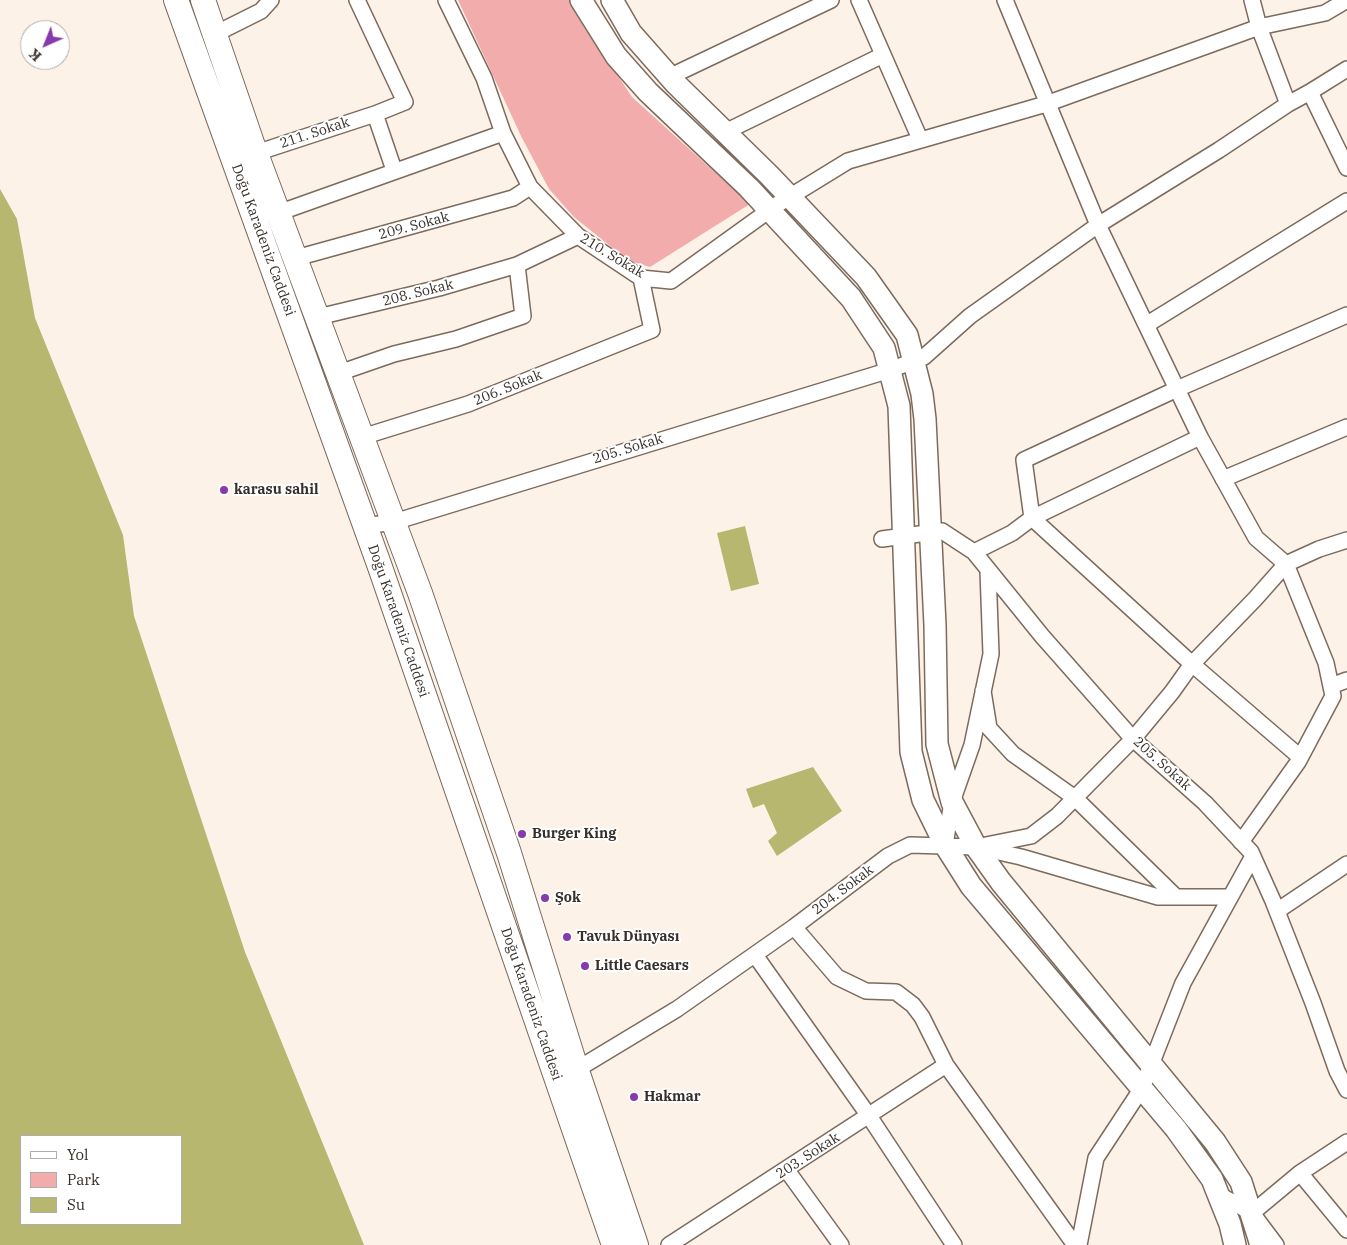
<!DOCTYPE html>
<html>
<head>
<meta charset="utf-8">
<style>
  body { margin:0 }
  #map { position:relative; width:1347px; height:1245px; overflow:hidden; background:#fdf2e8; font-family:"IBM Plex Serif",serif }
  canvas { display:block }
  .legend { position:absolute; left:20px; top:1135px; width:162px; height:90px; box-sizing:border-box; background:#fff; border:1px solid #afacaa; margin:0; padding:6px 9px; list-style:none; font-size:15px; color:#37302a }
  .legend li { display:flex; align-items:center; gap:10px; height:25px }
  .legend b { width:25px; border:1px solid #afacaa }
  .north { position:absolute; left:20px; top:20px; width:50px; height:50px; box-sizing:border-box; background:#fff; border:1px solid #afacaa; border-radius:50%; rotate:224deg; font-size:14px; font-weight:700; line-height:20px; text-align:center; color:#37302a }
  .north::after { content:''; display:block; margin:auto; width:18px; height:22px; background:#863aab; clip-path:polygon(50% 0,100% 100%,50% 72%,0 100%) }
</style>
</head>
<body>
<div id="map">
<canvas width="1347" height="1245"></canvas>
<ul class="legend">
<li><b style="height:6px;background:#fff"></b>Yol</li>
<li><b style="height:14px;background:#f3acac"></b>Park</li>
<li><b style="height:14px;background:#b7b770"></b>Su</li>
</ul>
<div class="north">K</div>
</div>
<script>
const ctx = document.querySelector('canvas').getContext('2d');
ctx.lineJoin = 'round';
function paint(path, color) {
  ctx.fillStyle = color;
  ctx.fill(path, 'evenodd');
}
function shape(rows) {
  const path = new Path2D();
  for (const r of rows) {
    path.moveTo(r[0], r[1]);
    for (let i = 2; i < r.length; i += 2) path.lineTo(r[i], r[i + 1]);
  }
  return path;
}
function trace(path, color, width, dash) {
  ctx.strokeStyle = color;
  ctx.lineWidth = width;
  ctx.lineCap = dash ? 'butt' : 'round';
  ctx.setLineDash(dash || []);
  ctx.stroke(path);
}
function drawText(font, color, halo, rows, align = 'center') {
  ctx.font = font + ' "IBM Plex Serif",serif';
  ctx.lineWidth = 4;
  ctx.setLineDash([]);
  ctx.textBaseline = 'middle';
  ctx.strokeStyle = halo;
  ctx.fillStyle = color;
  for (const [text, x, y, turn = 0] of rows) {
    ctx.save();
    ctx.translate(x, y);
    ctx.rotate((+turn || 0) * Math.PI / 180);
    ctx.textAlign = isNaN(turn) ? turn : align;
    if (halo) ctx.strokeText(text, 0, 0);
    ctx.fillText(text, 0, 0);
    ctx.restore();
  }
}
const green = shape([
  [458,0,571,0,578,15,632,97,750,204,650,267,633,262,620,254,574,217,549,189,521,136]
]);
const water = shape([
  [0,189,17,219,35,318,123,535,134,616,245,952,364,1245,0,1245],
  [181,1136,181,1224,21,1224,21,1136],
  [745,526,759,584,731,591,717,533],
  [813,767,842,811,777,856,768,841,777,833,764,804,753,808,746,789]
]);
const street = shape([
  [357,0,405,102,375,114,394,170],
  [446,0,484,78,503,133,530,187,578,236,641,278,671,281,778,204,848,161,1046,104,1259,27,1252,0],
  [859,0,920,139],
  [1005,0,1098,225,1200,437],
  [215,34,261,11,271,0],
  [669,77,831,0],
  [1310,92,1347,69],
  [1288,104,1259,27,1325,13,1347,0],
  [725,132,883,55],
  [256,153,375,114],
  [278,213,503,133],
  [296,258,513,198,530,187],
  [318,317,439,288,517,265],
  [1146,325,1347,201],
  [339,373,394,354,456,339,523,316,517,265,578,236],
  [362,437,468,404,652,330,641,278],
  [1223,479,1347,427],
  [365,526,394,522,890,370,924,357,970,316,1098,225,1219,150,1288,104,1310,92,1347,168],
  [882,539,942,531,974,552,1042,636,1133,739,1205,803,1251,852,1273,901,1313,1003,1337,1071,1347,1090],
  [974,552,1012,533,1032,518,1024,460,1177,389,1347,315],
  [1331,686,1347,680],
  [983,691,989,728,1013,754,1075,798,1176,897],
  [1241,842,1298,762,1333,696,1326,663,1286,564,1256,538,1200,437,1032,518,1192,664,1300,757],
  [945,845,952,802,972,745,991,654,988,571],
  [981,848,1021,857,1158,897,1230,897],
  [1277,911,1347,864],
  [794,927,837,977,866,991,896,992,913,1005,922,1017,946,1065,1075,1245],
  [755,955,869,1116,954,1245],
  [571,1073,677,1009,794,927,888,856,910,845,976,847,1031,836,1057,816,1133,739,1172,692,1192,664,1255,599,1286,564,1319,549,1347,540],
  [786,1169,841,1245],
  [1300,1173,1347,1230],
  [1218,1194,1252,1213,1276,1245],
  [1252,1213,1300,1173,1347,1142],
  [669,1245,946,1065],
  [1079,1245,1096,1158,1142,1088,1183,983,1253,856]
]);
const secondary = shape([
  [581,0,616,56,648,92,749,188,851,298,884,348,899,406,911,752,923,800,945,845,971,886,1176,1129,1212,1179,1230,1224,1235,1245],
  [612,0,631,33,676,84,769,175,866,277,907,335,922,394,925,419,935,625,937,744,952,802,976,847,1001,882,1215,1142,1241,1182,1261,1245]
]);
const primary = shape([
  [176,0,380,567,614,1245],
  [203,0,252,143,420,593,509,853,577,1071,636,1245]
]);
const markers = [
  [224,490,5,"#863aab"],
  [522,834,5,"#863aab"],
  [545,898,5,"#863aab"],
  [567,937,5,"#863aab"],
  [585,966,5,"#863aab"],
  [634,1097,5,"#863aab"]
];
const streetNames = [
  ["211. Sokak",315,133,-18],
  ["209. Sokak",414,226,-15],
  ["Doğu Karadeniz Caddesi",263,240,70],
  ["210. Sokak",612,256,31],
  ["208. Sokak",418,293,-14],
  ["206. Sokak",508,388,-22],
  ["205. Sokak",628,449,-17],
  ["Doğu Karadeniz Caddesi",398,621,71],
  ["205. Sokak",1162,764,42],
  ["204. Sokak",843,890,-37],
  ["Doğu Karadeniz Caddesi",531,1004,71],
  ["203. Sokak",808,1156,-33]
];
const poiNames = [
  ["karasu sahil",234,490],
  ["Burger King",532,834],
  ["Şok",555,898],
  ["Tavuk Dünyası",577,937],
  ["Little Caesars",595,966],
  ["Hakmar",644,1097]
];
paint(green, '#f3acac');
paint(water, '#b7b770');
trace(street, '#7c6b5c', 18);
trace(secondary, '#7c6b5c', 24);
trace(primary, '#7c6b5c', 26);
trace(street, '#fff', 15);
trace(secondary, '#fff', 21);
trace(primary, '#fff', 24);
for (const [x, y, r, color] of markers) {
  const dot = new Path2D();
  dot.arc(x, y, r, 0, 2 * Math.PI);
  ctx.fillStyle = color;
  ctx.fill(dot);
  trace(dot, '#fff', 2);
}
drawText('14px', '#37302a', '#fff', streetNames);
drawText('bold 14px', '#37302a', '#fff', poiNames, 'left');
</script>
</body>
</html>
